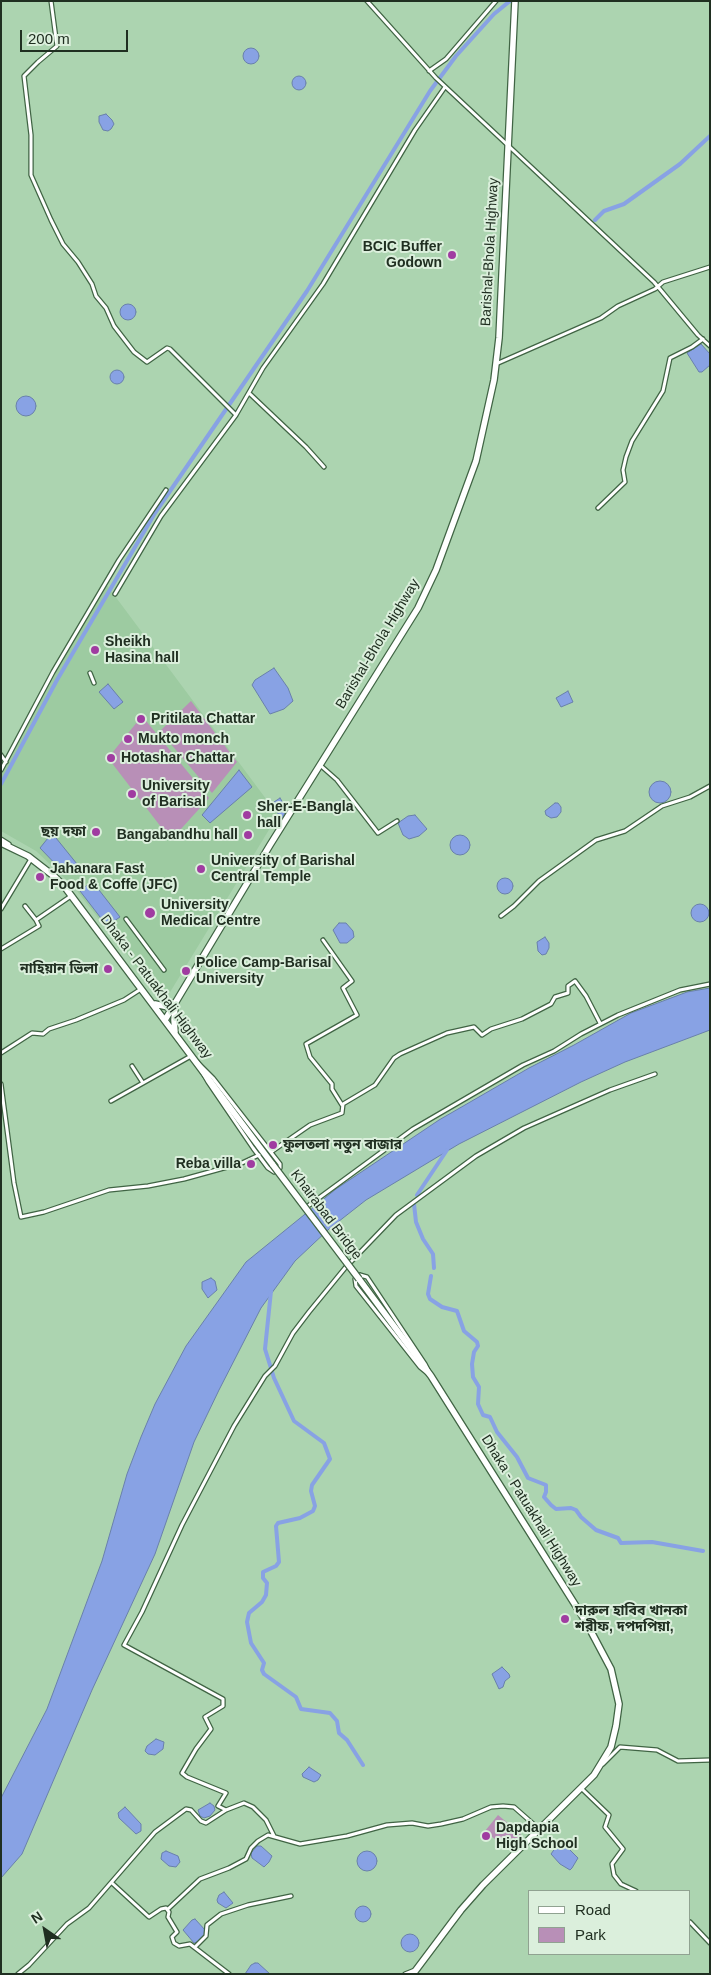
<!DOCTYPE html>
<html>
<head>
<meta charset="utf-8">
<style>
  body { margin:0 }
  #map { position:relative; width:711px; height:1975px; overflow:hidden; background:#acd4b0; font-family:Arial,sans-serif }
  canvas { display:block }
  .frame { position:absolute; inset:0; border:2px solid #202f21; pointer-events:none }
  .legend { position:absolute; left:528px; top:1890px; width:162px; height:65px; box-sizing:border-box; background:#dbefdc; border:1px solid #90a291; margin:0; padding:6px 9px; list-style:none; font-size:15px; color:#202f21 }
  .legend li { display:flex; align-items:center; gap:10px; height:25px }
  .legend b { width:25px; border:1px solid #90a291 }
  .north { position:absolute; left:20px; top:1905px; width:50px; height:50px; -webkit-text-stroke:4px #dbefdc; paint-order:stroke; rotate:327deg; font-size:14px; font-weight:700; line-height:20px; text-align:center; color:#202f21 }
  .north::after { content:''; display:block; margin:auto; width:18px; height:22px; background:#202f21; clip-path:polygon(50% 0,100% 100%,50% 72%,0 100%) }
  .scale { position:absolute; left:20px; top:30px; width:108px; height:22px; box-sizing:border-box; border:2px solid #202f21; border-top:0; padding-left:6px; font-size:15px; line-height:18px; white-space:nowrap; color:#202f21; -webkit-text-stroke:4px #dbefdc; paint-order:stroke }
</style>
</head>
<body>
<div id="map">
<canvas width="711" height="1975"></canvas>
<div class="frame"></div>
<ul class="legend">
<li><b style="height:6px;background:#fff"></b>Road</li>
<li><b style="height:14px;background:#b88fb7"></b>Park</li>
</ul>
<div class="north">N</div>
<div class="scale">200 m</div>
</div>
<script>
const ctx = document.querySelector('canvas').getContext('2d');
ctx.lineJoin = 'round';
function paint(path, color) {
  ctx.fillStyle = color;
  ctx.fill(path, 'evenodd');
}
function shape(rows) {
  const path = new Path2D();
  for (const r of rows) {
    if (r.length === 3) {
      path.moveTo(r[0] + r[2], r[1]);
      path.arc(r[0], r[1], r[2], 0, 2 * Math.PI);
      continue;
    }
    path.moveTo(r[0], r[1]);
    for (let i = 2; i < r.length; i += 2) path.lineTo(r[i], r[i + 1]);
  }
  return path;
}
function trace(path, color, width, dash) {
  ctx.strokeStyle = color;
  ctx.lineWidth = width;
  ctx.lineCap = dash ? 'butt' : 'round';
  ctx.setLineDash(dash || []);
  ctx.stroke(path);
}
function drawText(font, color, halo, rows, align = 'center') {
  ctx.font = font + ' Arial,"Noto Sans Bengali",sans-serif';
  ctx.lineWidth = 4;
  ctx.setLineDash([]);
  ctx.textBaseline = 'middle';
  ctx.strokeStyle = halo;
  ctx.fillStyle = color;
  for (const [text, x, y, turn = 0] of rows) {
    ctx.save();
    ctx.translate(x, y);
    ctx.rotate((+turn || 0) * Math.PI / 180);
    ctx.textAlign = isNaN(turn) ? turn : align;
    if (halo) ctx.strokeText(text, 0, 0);
    ctx.fillText(text, 0, 0);
    ctx.restore();
  }
}
const built = shape([
  [106,584,278,815,164,1002,74,887,36,851,1,831,1,772,52,676]
]);
const green = shape([
  [191,701,237,762,212,793,160,731],
  [142,716,209,798,171,840,108,758],
  [498,1815,521,1834,508,1850,485,1831]
]);
const water = shape([
  [251,56,8],
  [299,83,7],
  [106,114,112,120,114,124,111,129,108,131,103,130,99,122,99,116,106,114],
  [128,312,8],
  [701,344,710,354,710,365,702,372,699,372,687,353,701,344],
  [117,377,7],
  [26,406,10],
  [274,668,288,688,293,701,284,709,270,714,252,685,255,680,274,668],
  [108,684,123,702,114,709,99,692,108,684],
  [568,691,573,702,561,707,556,698,568,691],
  [239,770,252,787,210,823,202,815,239,770],
  [660,792,11],
  [280,798,287,809,282,819,271,804,280,798],
  [555,803,558,803,561,807,561,812,557,817,551,818,546,815,545,811,555,803],
  [415,815,427,829,419,836,409,839,403,835,398,823,408,816,415,815],
  [52,833,77,864,69,871,64,873,40,848,52,833],
  [460,845,10],
  [505,886,8],
  [92,881,120,917,107,926,80,891,92,881],
  [700,913,9],
  [339,923,346,923,353,931,354,937,347,943,340,943,333,930,339,923],
  [545,937,549,943,549,948,546,954,542,955,538,951,537,942,545,937],
  [710,988,710,1030,625,1062,581,1082,459,1144,366,1200,329,1229,295,1261,261,1308,219,1390,194,1442,155,1554,92,1690,22,1854,1,1878,1,1798,47,1709,102,1561,127,1474,141,1437,155,1404,186,1346,246,1262,336,1189,439,1120,529,1068,574,1045,631,1013,687,992,710,988],
  [211,1278,215,1281,217,1290,208,1298,202,1289,202,1282,211,1278],
  [502,1667,509,1674,510,1677,505,1681,503,1687,499,1689,492,1674,502,1667],
  [156,1739,164,1742,163,1749,155,1755,148,1754,145,1751,147,1746,156,1739],
  [309,1767,321,1775,318,1780,314,1782,303,1777,302,1774,309,1767],
  [210,1803,214,1806,215,1810,210,1816,204,1818,200,1816,198,1810,210,1803],
  [125,1807,141,1824,141,1831,136,1834,119,1818,118,1813,125,1807],
  [563,1843,578,1858,572,1868,570,1870,560,1864,551,1854,558,1844,563,1843],
  [257,1846,261,1846,272,1856,269,1862,264,1867,252,1858,251,1853,257,1846],
  [166,1851,178,1856,180,1862,176,1867,169,1866,161,1859,162,1853,166,1851],
  [367,1861,10],
  [224,1892,233,1903,226,1908,218,1903,217,1900,219,1895,224,1892],
  [363,1914,8],
  [195,1919,206,1931,205,1935,200,1941,194,1943,183,1930,192,1920,195,1919],
  [410,1943,9],
  [255,1963,258,1963,270,1974,245,1974,251,1965,255,1963]
]);
const canal = shape([
  [595,220,604,211,624,204,680,164,710,136],
  [1,784,57,680,155,513,307,291,430,91,456,56,494,14,510,1],
  [417,1195,447,1150],
  [414,1204,416,1222,423,1239,433,1254,434,1268],
  [431,1276,428,1294,430,1299,442,1307,457,1311,464,1331,477,1342,478,1346,474,1352,472,1364,473,1377,479,1387,478,1404,483,1415,490,1417,497,1432,517,1457,528,1478,546,1485,546,1492,544,1497,551,1505,556,1509,571,1508,576,1510,581,1517,596,1530,618,1538,621,1543,652,1542,703,1551],
  [271,1291,265,1349,274,1378,294,1421,324,1443,330,1459,312,1485,311,1491,315,1506,313,1511,300,1518,278,1523,276,1526,279,1562,276,1566,263,1572,263,1578,267,1583,266,1595,262,1602,249,1613,247,1622,251,1643,264,1663,262,1670,264,1674,296,1697,301,1709,330,1713,337,1721,339,1733,347,1740,363,1765]
]);
const street = shape([
  [51,1,57,46,38,62,24,76,31,135,31,175,51,220,63,244,78,262,92,284,96,296,106,308,114,326,134,352,147,362,167,348,170,349,236,415],
  [367,1,436,78,654,282,698,335,710,346],
  [429,71,446,59,496,1],
  [496,364,601,318,618,306,655,289,663,282,710,267],
  [249,393,306,447,324,467],
  [598,508,625,482,623,470,626,457,632,441,663,391,670,358,692,347,703,339],
  [115,594,161,516,236,415,263,368,323,284,415,130,445,87],
  [90,673,94,683],
  [1,755,6,762],
  [320,765,337,780,378,833,397,821],
  [1,770,53,672,119,560,166,490],
  [1,839,9,844],
  [25,906,36,920],
  [1,909,31,859],
  [501,916,514,906,539,881,596,840,625,831,662,806,690,797,710,786],
  [126,919,164,970],
  [323,940,352,981,343,988,357,1015,306,1044,310,1057,332,1084,332,1089,342,1105],
  [1,949,39,926,36,920,71,896],
  [1,1053,32,1033,43,1034,49,1029,76,1020,124,1000,141,989],
  [196,1061,213,1078,280,1164,280,1168,274,1172,268,1168,253,1148,208,1082,196,1061],
  [132,1066,143,1083],
  [1,1084,14,1183,21,1217,44,1212,109,1190,148,1186,184,1179,242,1163,259,1155],
  [111,1101,191,1056],
  [271,1152,310,1125,342,1113,343,1104,375,1085,394,1058,400,1054,447,1033,474,1027,482,1035,491,1029,522,1019,551,1004,555,997,568,993,568,986,575,981,586,996,600,1023],
  [308,1206,413,1129,523,1065,554,1051,581,1034,618,1015,680,990,710,984],
  [360,1275,367,1277,425,1364,431,1376,420,1367,356,1286,355,1279,360,1275],
  [603,1764,620,1747,657,1750,678,1761,710,1760],
  [582,1789,609,1815,605,1827,623,1849,612,1864,614,1875,621,1884,636,1891],
  [226,1810,218,1806,226,1793,187,1777,182,1773,196,1749,211,1729,205,1717,223,1706,223,1699,124,1645,142,1612,182,1525,234,1426,265,1376,275,1366,293,1333,309,1312,345,1268,396,1215,476,1156,524,1128,610,1090,655,1074],
  [112,1883,149,1917,161,1909,166,1908,169,1912,168,1917,177,1932,172,1937,174,1943,179,1946,190,1944,229,1974],
  [168,1909,200,1879,229,1868,246,1859,251,1848,258,1841,268,1835,300,1844,347,1836,387,1825,412,1823,428,1826,441,1824,463,1819,491,1807,503,1806,514,1807,539,1829],
  [690,1922,710,1943],
  [195,1947,206,1936,207,1925,221,1914,248,1905,291,1896],
  [18,1974,29,1965,67,1924,89,1908,155,1832,186,1809,191,1810,201,1821,206,1823,226,1810,244,1803,253,1807,266,1820,274,1836],
  [405,1974,415,1970]
]);
const highway = shape([
  [1,843,28,856,55,877,64,886,273,1165],
  [155,1004,168,1007,174,1003],
  [175,1007,174,1020,175,1032],
  [165,1020,270,845,418,608,436,570,476,461,494,380,499,338,515,1],
  [359,1279,431,1376,586,1622,611,1669,619,1704,616,1726,611,1747,594,1775,483,1885,461,1910,413,1974]
]);
const highwayBridge = shape([
  [273,1165,359,1279]
]);
const markers = [
  [452,255,5,"#a03ca1"],
  [95,650,5,"#a03ca1"],
  [141,719,5,"#a03ca1"],
  [128,739,5,"#a03ca1"],
  [111,758,5,"#a03ca1"],
  [132,794,5,"#a03ca1"],
  [247,815,5,"#a03ca1"],
  [96,832,5,"#a03ca1"],
  [248,835,5,"#a03ca1"],
  [201,869,5,"#a03ca1"],
  [40,877,5,"#a03ca1"],
  [150,913,6,"#a03ca1"],
  [108,969,5,"#a03ca1"],
  [186,971,5,"#a03ca1"],
  [273,1145,5,"#a03ca1"],
  [251,1164,5,"#a03ca1"],
  [565,1619,5,"#a03ca1"],
  [486,1836,5,"#a03ca1"]
];
const poiNames = [
  ["BCIC Buffer",442,247,"right"],
  ["Godown",442,263,"right"],
  ["Sheikh",105,642],
  ["Hasina hall",105,658],
  ["Pritilata Chattar",151,719],
  ["Mukto monch",138,739],
  ["Hotashar Chattar",121,758],
  ["University",142,786],
  ["of Barisal",142,802],
  ["Sher-E-Bangla",257,807],
  ["hall",257,823],
  ["ছয় দফা",86,832,"right"],
  ["Bangabandhu hall",238,835,"right"],
  ["University of Barishal",211,861],
  ["Central Temple",211,877],
  ["Jahanara Fast",50,869],
  ["Food & Coffe (JFC)",50,885],
  ["University",161,905],
  ["Medical Centre",161,921],
  ["Police Camp-Barisal",196,963],
  ["University",196,979],
  ["নাহিয়ান ভিলা",98,969,"right"],
  ["ফুলতলা নতুন বাজার",283,1145],
  ["Reba villa",241,1164,"right"],
  ["দারুল হাবিব খানকা",575,1611],
  ["শরীফ, দপদপিয়া,",575,1627],
  ["Dapdapia",496,1828],
  ["High School",496,1844]
];
const streetNames = [
  ["Barishal-Bhola Highway",490,252,-87],
  ["Barishal-Bhola Highway",378,644,-59],
  ["Dhaka - Patuakhali Highway",156,987,53],
  ["Khairabad Bridge",326,1215,53],
  ["Dhaka - Patuakhali Highway",531,1511,58]
];
paint(built, '#9dcba1');
paint(green, '#b88fb7');
paint(water, '#88a2e4');
trace(water, '#6980aa', 1);
trace(canal, '#88a2e4', 4);
trace(street, '#406444', 5.5);
trace(highway, '#406444', 8);
trace(street, '#fff', 3);
trace(highway, '#fff', 5.5);
trace(highwayBridge, '#406444', 8, []);
trace(highwayBridge, '#fff', 5.5);
for (const [x, y, r, color] of markers) {
  const dot = new Path2D();
  dot.arc(x, y, r, 0, 2 * Math.PI);
  ctx.fillStyle = color;
  ctx.fill(dot);
  trace(dot, '#dbefdc', 2);
}
drawText('bold 14px', '#202f21', '#dbefdc', poiNames, 'left');
drawText('14px', '#202f21', '#dbefdc', streetNames);
</script>
</body>
</html>
